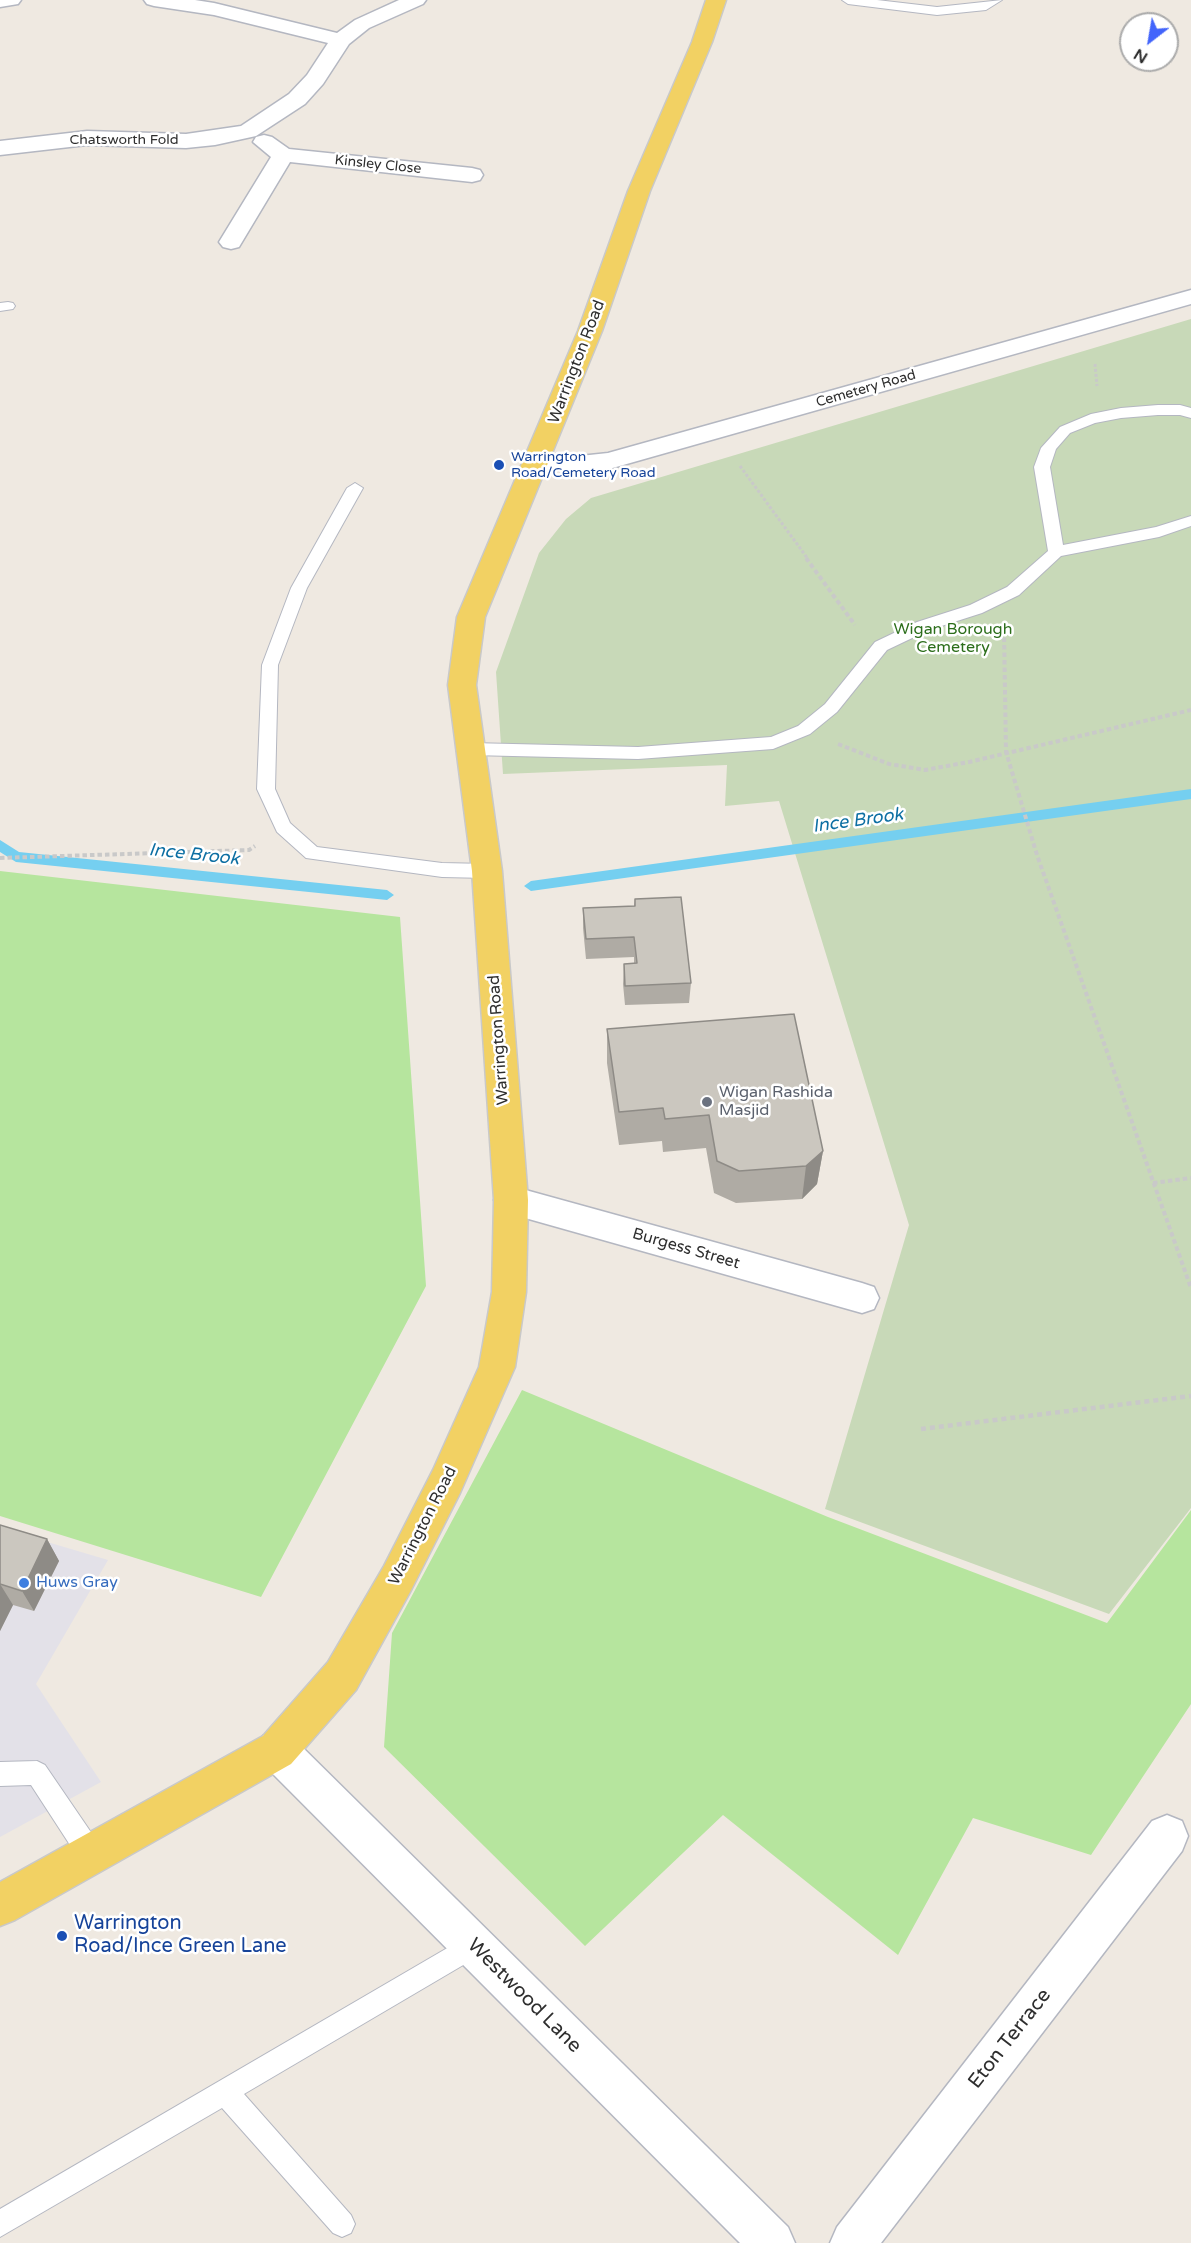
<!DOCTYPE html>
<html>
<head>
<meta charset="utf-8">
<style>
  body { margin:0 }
  #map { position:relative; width:1191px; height:2243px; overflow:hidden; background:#efe9e1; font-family:"Varela Round",sans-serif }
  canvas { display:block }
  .north { position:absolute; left:1119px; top:12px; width:60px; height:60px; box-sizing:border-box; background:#fff; border:2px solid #ababab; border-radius:50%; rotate:211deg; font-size:16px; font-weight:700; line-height:24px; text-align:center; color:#2e2e2e }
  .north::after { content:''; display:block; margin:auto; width:21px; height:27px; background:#4264fb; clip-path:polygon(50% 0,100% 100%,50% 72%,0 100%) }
</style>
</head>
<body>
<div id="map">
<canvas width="1191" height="2243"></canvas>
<div class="north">N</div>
</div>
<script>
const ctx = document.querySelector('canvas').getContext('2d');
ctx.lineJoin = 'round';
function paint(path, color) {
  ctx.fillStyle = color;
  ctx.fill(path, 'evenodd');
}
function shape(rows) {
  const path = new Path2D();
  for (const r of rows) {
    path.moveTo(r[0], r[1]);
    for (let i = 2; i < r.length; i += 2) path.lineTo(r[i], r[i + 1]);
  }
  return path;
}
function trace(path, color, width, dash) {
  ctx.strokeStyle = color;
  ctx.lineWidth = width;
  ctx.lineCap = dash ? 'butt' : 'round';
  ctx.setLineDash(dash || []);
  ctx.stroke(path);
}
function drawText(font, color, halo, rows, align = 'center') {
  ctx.font = font + ' "Varela Round",sans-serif';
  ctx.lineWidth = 5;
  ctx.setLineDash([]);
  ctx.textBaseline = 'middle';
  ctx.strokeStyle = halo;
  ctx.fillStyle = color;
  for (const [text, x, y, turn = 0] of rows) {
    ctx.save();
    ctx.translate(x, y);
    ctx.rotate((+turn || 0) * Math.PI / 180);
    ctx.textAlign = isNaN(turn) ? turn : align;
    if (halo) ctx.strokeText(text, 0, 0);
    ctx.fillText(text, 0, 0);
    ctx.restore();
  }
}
const industrial = shape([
  [0,1528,108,1560,36,1684,101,1782,0,1837]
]);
const green = shape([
  [0,871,400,917,426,1286,261,1597,0,1516],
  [522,1390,828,1517,1107,1623,1191,1510,1191,1704,1091,1855,973,1818,898,1955,723,1815,585,1946,384,1747,392,1633]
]);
const cemetery = shape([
  [1191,319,1191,1508,1109,1614,825,1509,909,1225,779,801,725,806,727,765,503,774,496,672,539,553,566,519,591,498]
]);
const stream = shape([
  [1191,789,1191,799,531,891,524,886,531,881,1191,789],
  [0,840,19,852,387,890,394,895,387,900,16,862,0,852,0,840]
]);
const pathFar2 = shape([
  [1095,364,1097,386],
  [740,466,808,559]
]);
const pathFar1 = shape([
  [806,558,855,625],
  [1004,630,1006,752,1037,855,1191,1288],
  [838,744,889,764,925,770,969,762,1191,710],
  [0,858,249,850,255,846],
  [1153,1183,1191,1178]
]);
const path = shape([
  [921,1429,1191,1396]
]);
const lane = shape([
  [842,0,877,0,937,7,1002,0,986,10,937,15,848,4,842,0],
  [8,302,13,303,15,306,13,309,0,311,0,303,8,302],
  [1158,405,1180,405,1191,408,1191,418,1180,415,1158,415,1121,418,1095,423,1070,433,1056,449,1050,467,1063,545,1156,527,1191,516,1191,526,1159,537,1061,556,1019,595,982,613,929,630,887,650,837,712,810,734,773,749,638,759,471,755,465,753,462,749,465,745,471,743,638,747,771,737,798,726,825,704,875,642,917,622,970,605,1007,587,1048,551,1034,467,1041,448,1060,427,1091,414,1121,408,1158,405],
  [355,483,363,488,307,588,278,665,275,789,290,823,317,847,442,863,487,864,493,866,496,871,493,876,487,878,442,877,306,858,277,832,257,789,262,665,291,588,347,488,355,483],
  [37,1761,45,1765,101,1847,104,1856,101,1865,92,1868,83,1865,31,1785,0,1786,0,1762,37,1761],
  [473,1933,482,1936,485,1945,482,1954,244,2094,351,2215,355,2224,351,2233,342,2237,333,2233,222,2108,0,2237,0,2209,473,1933]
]);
const street = shape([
  [0,0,21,0,18,4,0,7,0,0],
  [144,0,195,0,214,3,337,33,355,20,399,0,426,0,423,4,369,28,349,44,323,84,305,104,256,136,215,145,186,148,87,145,0,155,0,141,87,131,186,134,241,126,289,94,307,75,328,43,214,15,154,6,147,4,144,0],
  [264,135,272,137,289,149,472,168,480,170,483,175,480,180,472,182,290,162,239,247,231,249,223,247,219,242,271,157,253,142,256,137,264,135],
  [1191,290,1191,304,609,469,580,472,538,469,529,467,525,461,529,455,538,453,580,456,608,453,1191,290],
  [511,1186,862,1283,874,1287,879,1298,874,1309,862,1313,511,1214,499,1210,494,1200,499,1190,511,1186],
  [277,1730,291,1736,788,2227,795,2243,740,2243,263,1764,257,1750,263,1736,277,1730],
  [1167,1815,1182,1821,1188,1836,1182,1851,881,2243,830,2243,837,2227,1152,1821,1167,1815]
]);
const primary = shape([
  [706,0,726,0,712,42,650,191,602,331,485,617,476,685,502,871,528,1200,526,1292,515,1367,460,1493,410,1592,356,1690,291,1764,15,1920,0,1926,0,1882,263,1736,328,1662,384,1566,433,1470,479,1367,492,1292,494,1200,472,871,448,685,457,617,578,331,628,191,692,42,706,0]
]);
const wall = shape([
  [635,899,691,983,689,1003,625,1005,623,984,624,964,634,963,634,957,586,959,583,928,583,908,634,906],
  [607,1029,823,1151,817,1184,802,1199,736,1203,714,1193,706,1148,663,1152,662,1141,619,1145,607,1063],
  [0,1525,47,1539,59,1561,34,1611,13,1605,0,1631]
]);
const shadedWall = shape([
  [823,1151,817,1184,802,1199,806,1166],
  [47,1539,59,1561,34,1611,22,1591],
  [0,1584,13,1605,0,1631]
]);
const building = shape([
  [681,897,691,983,625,986,624,964,637,963,634,937,586,939,583,908,635,906,635,899,681,897],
  [794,1014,823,1151,806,1166,739,1171,717,1161,709,1115,665,1119,663,1108,619,1112,607,1029,794,1014],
  [0,1525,47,1539,22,1591,0,1584,0,1525]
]);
const markers = [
  [499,465,6,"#1a4fb4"],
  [707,1102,6,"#6b7280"],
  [24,1583,6,"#3f7fe0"],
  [62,1936,6,"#1a4fb4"]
];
const farStreetnames = [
  ["Chatsworth Fold",124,140],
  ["Kinsley Close",378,165,6],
  ["Cemetery Road",866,389,-16]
];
const farTransitnames = [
  ["Warrington",511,457],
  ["Road/Cemetery Road",511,473]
];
const streetNames = [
  ["Warrington Road",577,362,-69],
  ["Warrington Road",499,1040,-94],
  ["Burgess Street",686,1249,16],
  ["Warrington Road",423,1526,-63]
];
const parkNames = [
  ["Wigan Borough",953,630],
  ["Cemetery",953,648]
];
const worshipNames = [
  ["Wigan Rashida",719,1093],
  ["Masjid",719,1111]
];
const shopNames = [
  ["Huws Gray",36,1583]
];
const waterNames = [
  ["Ince Brook",858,821,-8],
  ["Ince Brook",194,855,6]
];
const nearTransitnames = [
  ["Warrington",74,1924],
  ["Road/Ince Green Lane",74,1947]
];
const nearStreetnames = [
  ["Westwood Lane",524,1996,45],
  ["Eton Terrace",1010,2039,-52]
];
paint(industrial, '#e3e1e8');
paint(green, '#b6e59e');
paint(cemetery, '#c8d9b8');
paint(stream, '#75cff0');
trace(lane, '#b4b7c1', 2);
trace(street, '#b4b7c1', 3);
trace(primary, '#c9c9c9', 3);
trace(pathFar2, '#c9c9c9', 3, [3, 2]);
trace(pathFar1, '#c9c9c9', 4, [4.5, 3]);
trace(path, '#c9c9c9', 4.5, [5, 4]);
paint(lane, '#fff');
paint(street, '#fff');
paint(primary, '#f2d163');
paint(wall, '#afaba4');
paint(shadedWall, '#8e8b86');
paint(building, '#cbc7bf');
trace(building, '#8e8b86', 1.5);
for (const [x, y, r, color] of markers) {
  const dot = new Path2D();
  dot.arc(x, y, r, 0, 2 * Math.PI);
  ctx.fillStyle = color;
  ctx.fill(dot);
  trace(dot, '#fff', 2);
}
drawText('14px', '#2e2e2e', '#fff', farStreetnames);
drawText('14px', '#164399', '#fff', farTransitnames, 'left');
drawText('16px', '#2e2e2e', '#fff', streetNames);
drawText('16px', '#2c6e1b', '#fff', parkNames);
drawText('16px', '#5b616d', '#fff', worshipNames, 'left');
drawText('16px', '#366cbe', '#fff', shopNames, 'left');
drawText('italic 18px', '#0d6fa3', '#fff', waterNames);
drawText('20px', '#164399', '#fff', nearTransitnames, 'left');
drawText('20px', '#2e2e2e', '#fff', nearStreetnames);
</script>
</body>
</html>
